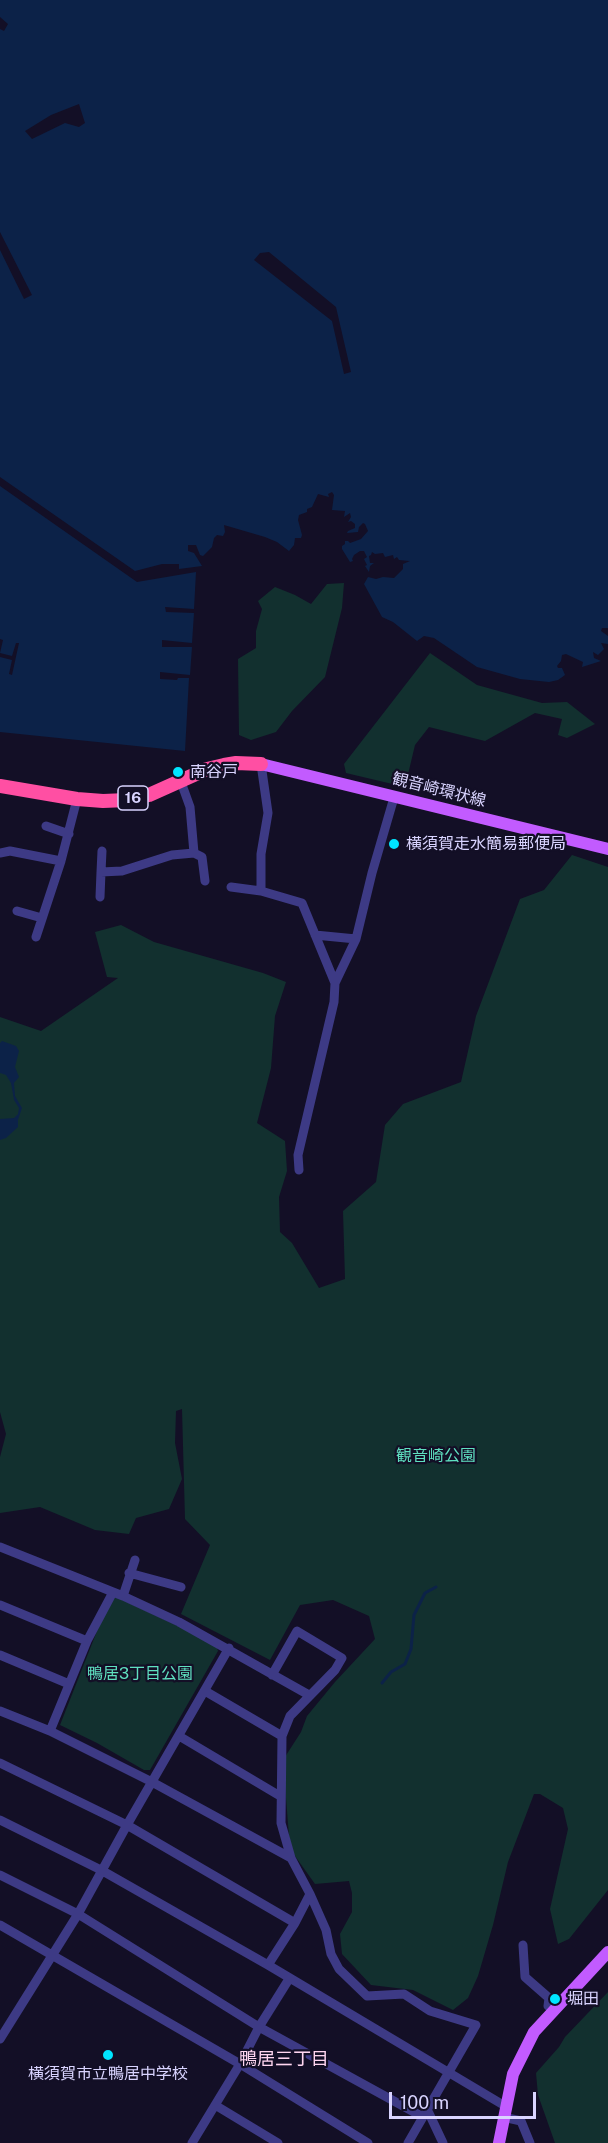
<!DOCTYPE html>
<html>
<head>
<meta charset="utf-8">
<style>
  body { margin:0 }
  #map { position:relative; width:608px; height:2143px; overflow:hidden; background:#130f26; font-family:"Public Sans",sans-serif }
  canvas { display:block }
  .scale { position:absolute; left:389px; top:2092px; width:147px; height:27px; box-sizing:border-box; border:3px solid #d9d4ff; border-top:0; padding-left:8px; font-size:18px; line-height:21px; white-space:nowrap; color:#d9d4ff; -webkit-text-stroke:4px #130f26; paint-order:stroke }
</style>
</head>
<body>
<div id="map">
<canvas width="608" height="2143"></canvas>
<div class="scale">100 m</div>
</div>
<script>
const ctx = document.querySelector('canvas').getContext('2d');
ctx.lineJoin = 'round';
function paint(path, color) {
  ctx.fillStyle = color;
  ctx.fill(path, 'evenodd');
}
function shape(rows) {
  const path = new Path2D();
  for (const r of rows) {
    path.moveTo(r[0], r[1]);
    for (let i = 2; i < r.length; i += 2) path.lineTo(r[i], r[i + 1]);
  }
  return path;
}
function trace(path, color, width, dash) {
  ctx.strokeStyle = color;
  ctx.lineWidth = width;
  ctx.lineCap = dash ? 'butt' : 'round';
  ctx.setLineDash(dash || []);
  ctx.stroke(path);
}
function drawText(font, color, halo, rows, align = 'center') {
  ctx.font = font + ' "Public Sans","Noto Sans JP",sans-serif';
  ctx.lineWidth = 4.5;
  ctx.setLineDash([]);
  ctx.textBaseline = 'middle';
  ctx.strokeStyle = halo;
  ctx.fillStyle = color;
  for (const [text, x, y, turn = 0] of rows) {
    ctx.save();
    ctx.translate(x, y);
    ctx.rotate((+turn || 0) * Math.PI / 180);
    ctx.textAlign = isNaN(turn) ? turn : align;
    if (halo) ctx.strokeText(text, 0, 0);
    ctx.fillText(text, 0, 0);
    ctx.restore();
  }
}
const green = shape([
  [344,583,342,608,325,677,292,711,276,732,251,740,239,735,238,659,256,648,256,631,262,609,258,601,275,587,295,595,311,604,327,584],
  [430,653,477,685,542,703,567,702,595,724,567,738,558,735,562,719,535,713,485,741,429,727,415,745,405,787,346,773,344,764],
  [572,855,608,867,608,1890,569,1939,558,1944,550,1909,568,1829,563,1808,540,1794,534,1794,508,1862,493,1925,478,1976,468,1998,453,2010,413,1990,371,1985,342,1954,340,1934,352,1912,352,1893,349,1881,315,1884,290,1849,283,1760,301,1732,307,1716,335,1682,375,1639,369,1616,333,1600,300,1605,270,1660,181,1614,210,1545,185,1519,182,1409,176,1411,175,1443,182,1479,169,1509,136,1518,129,1534,95,1530,40,1507,0,1513,0,1457,6,1434,0,1412,0,1017,41,1031,118,978,107,977,95,932,121,925,154,942,263,973,286,982,275,1016,271,1068,257,1123,285,1141,287,1171,279,1197,280,1232,292,1243,319,1288,345,1279,343,1211,376,1182,385,1125,403,1104,461,1082,476,1016,520,899,544,890],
  [114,1596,182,1628,217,1647,218,1651,150,1770,144,1770,97,1743,60,1725,110,1598],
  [608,1992,608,2143,555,2143,538,2095,536,2073,559,2047,565,2037]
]);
const water = shape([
  [0,0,608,0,608,628,602,628,601,631,608,636,608,644,601,643,604,649,598,655,593,652,594,658,601,661,582,667,583,662,566,654,562,655,561,661,557,666,558,668,562,668,565,675,558,680,549,682,520,679,477,667,434,638,424,636,417,641,393,622,382,617,364,584,368,577,376,579,383,577,394,578,403,569,403,564,410,561,399,560,397,557,394,559,393,555,385,557,383,553,375,554,372,552,371,555,369,556,370,563,374,563,370,566,369,572,365,566,367,565,364,559,367,557,364,551,360,551,354,555,352,559,353,561,350,562,342,549,342,546,345,544,345,541,348,541,350,543,361,539,368,531,365,524,363,523,359,527,358,532,347,533,348,531,355,528,355,524,351,521,348,522,351,517,350,513,344,517,345,511,332,510,334,495,332,492,328,494,329,497,318,494,312,507,307,509,307,512,299,515,298,520,302,535,301,538,295,538,294,545,289,551,277,542,265,537,224,525,225,532,223,536,217,535,214,538,212,547,203,556,200,555,196,545,188,545,188,551,194,553,202,566,179,569,179,564,162,564,135,571,0,477,0,250,24,299,32,295,0,232,0,29,4,31,8,24,0,17],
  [0,486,137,582,196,572,194,609,165,607,166,612,194,613,192,643,162,640,162,647,192,647,190,675,160,672,160,679,177,680,178,678,189,678,185,751,0,732,0,657,12,660,9,674,12,675,19,643,16,643,12,656,0,653,3,640,0,639],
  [2,1041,16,1046,19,1051,15,1067,19,1077,14,1083,15,1096,22,1108,18,1120,18,1127,6,1138,0,1140,0,1119,14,1118,18,1114,19,1108,14,1100,11,1083,6,1075,0,1073,0,1043]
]);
const pier = shape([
  [79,104,85,123,79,127,65,123,32,139,25,131,51,115],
  [269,252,336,307,351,372,344,374,332,321,254,260,260,253]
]);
const stream = shape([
  [382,1683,391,1672,405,1664,411,1649,414,1615,425,1593,436,1587]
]);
const minor = shape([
  [261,764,268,813,261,854,261,891,302,903,335,983],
  [46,826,69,834],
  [102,851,101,872,122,871,172,855,194,853,190,807,181,782],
  [0,853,10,851,61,861],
  [194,853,202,857,205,881],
  [231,887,261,891],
  [100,897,101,872],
  [17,911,42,918],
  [315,935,356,939],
  [36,937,61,861,77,799],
  [299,1170,298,1155,334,1002,335,983,356,939,372,873,393,801],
  [0,1547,123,1596,179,1622,309,1695],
  [129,1573,181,1587],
  [123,1596,135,1560],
  [0,1605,87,1641],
  [0,1655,69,1684],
  [205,1691,282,1736],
  [0,1711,50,1731,152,1782,291,1858],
  [50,1731,87,1641,113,1592],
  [179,1736,280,1796],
  [0,1763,127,1825,295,1923],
  [0,1820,101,1870,268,1965,505,2106],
  [0,1875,78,1914,259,2027,423,2117],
  [310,1894,326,1930,331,1954,339,1969,367,1996,404,1994,430,2011,476,2025,408,2143],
  [0,1925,240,2064,368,2143],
  [523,1945,525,1977,549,1998,548,2006,554,2010],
  [268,1965,295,1923,310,1894,291,1858,281,1823,282,1736,290,1716,335,1670,342,1658,297,1631,272,1675],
  [0,2039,78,1914,127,1825,229,1648],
  [215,2105,278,2143],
  [427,2109,443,2143],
  [503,2117,521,2121,530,2143],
  [192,2143,240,2064,259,2027,289,1979]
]);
const major = shape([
  [261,764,608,849],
  [499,2143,513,2074,534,2032,608,1952]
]);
const highway = shape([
  [0,786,77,799,103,801,127,800,149,795,207,769,224,765,236,763,261,764]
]);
const markers = [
  [178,772,6,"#00e5ff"],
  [394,844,6,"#00e5ff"],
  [555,1999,6,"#00e5ff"],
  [108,2055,6,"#00e5ff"]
];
const shields = [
  [133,798,30]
];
const shieldNames = [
  ["16",133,798]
];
const poiNames = [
  ["南谷戸",190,772],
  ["横須賀走水簡易郵便局",406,844],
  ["堀田",567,1999],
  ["横須賀市立鴨居中学校",108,2074,"center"]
];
const streetNames = [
  ["観音崎環状線",439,790,14]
];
const parkNames = [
  ["観音崎公園",436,1456],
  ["鴨居3丁目公園",140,1674]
];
const neighbourhoodNames = [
  ["鴨居三丁目",284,2059]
];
paint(green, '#12302f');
paint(water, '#0c2248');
paint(pier, '#130f26');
trace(stream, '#0c2248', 3);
trace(minor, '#3d3a85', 9);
trace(major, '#c25bff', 12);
trace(highway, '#ff4fa3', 14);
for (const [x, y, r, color] of markers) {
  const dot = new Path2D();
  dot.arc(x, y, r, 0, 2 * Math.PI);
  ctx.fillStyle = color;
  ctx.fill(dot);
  trace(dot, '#130f26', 2);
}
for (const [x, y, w] of shields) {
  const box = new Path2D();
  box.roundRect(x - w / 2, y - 12, w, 24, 4.5);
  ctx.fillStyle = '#130f26';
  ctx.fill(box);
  trace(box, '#d9d4ff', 1.5);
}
drawText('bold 15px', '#d9d4ff', null, shieldNames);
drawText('16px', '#d9d4ff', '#130f26', poiNames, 'left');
drawText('16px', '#d9d4ff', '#130f26', streetNames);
drawText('16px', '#5fe0c0', '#130f26', parkNames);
drawText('18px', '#ffd6f0', '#130f26', neighbourhoodNames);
</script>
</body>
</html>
